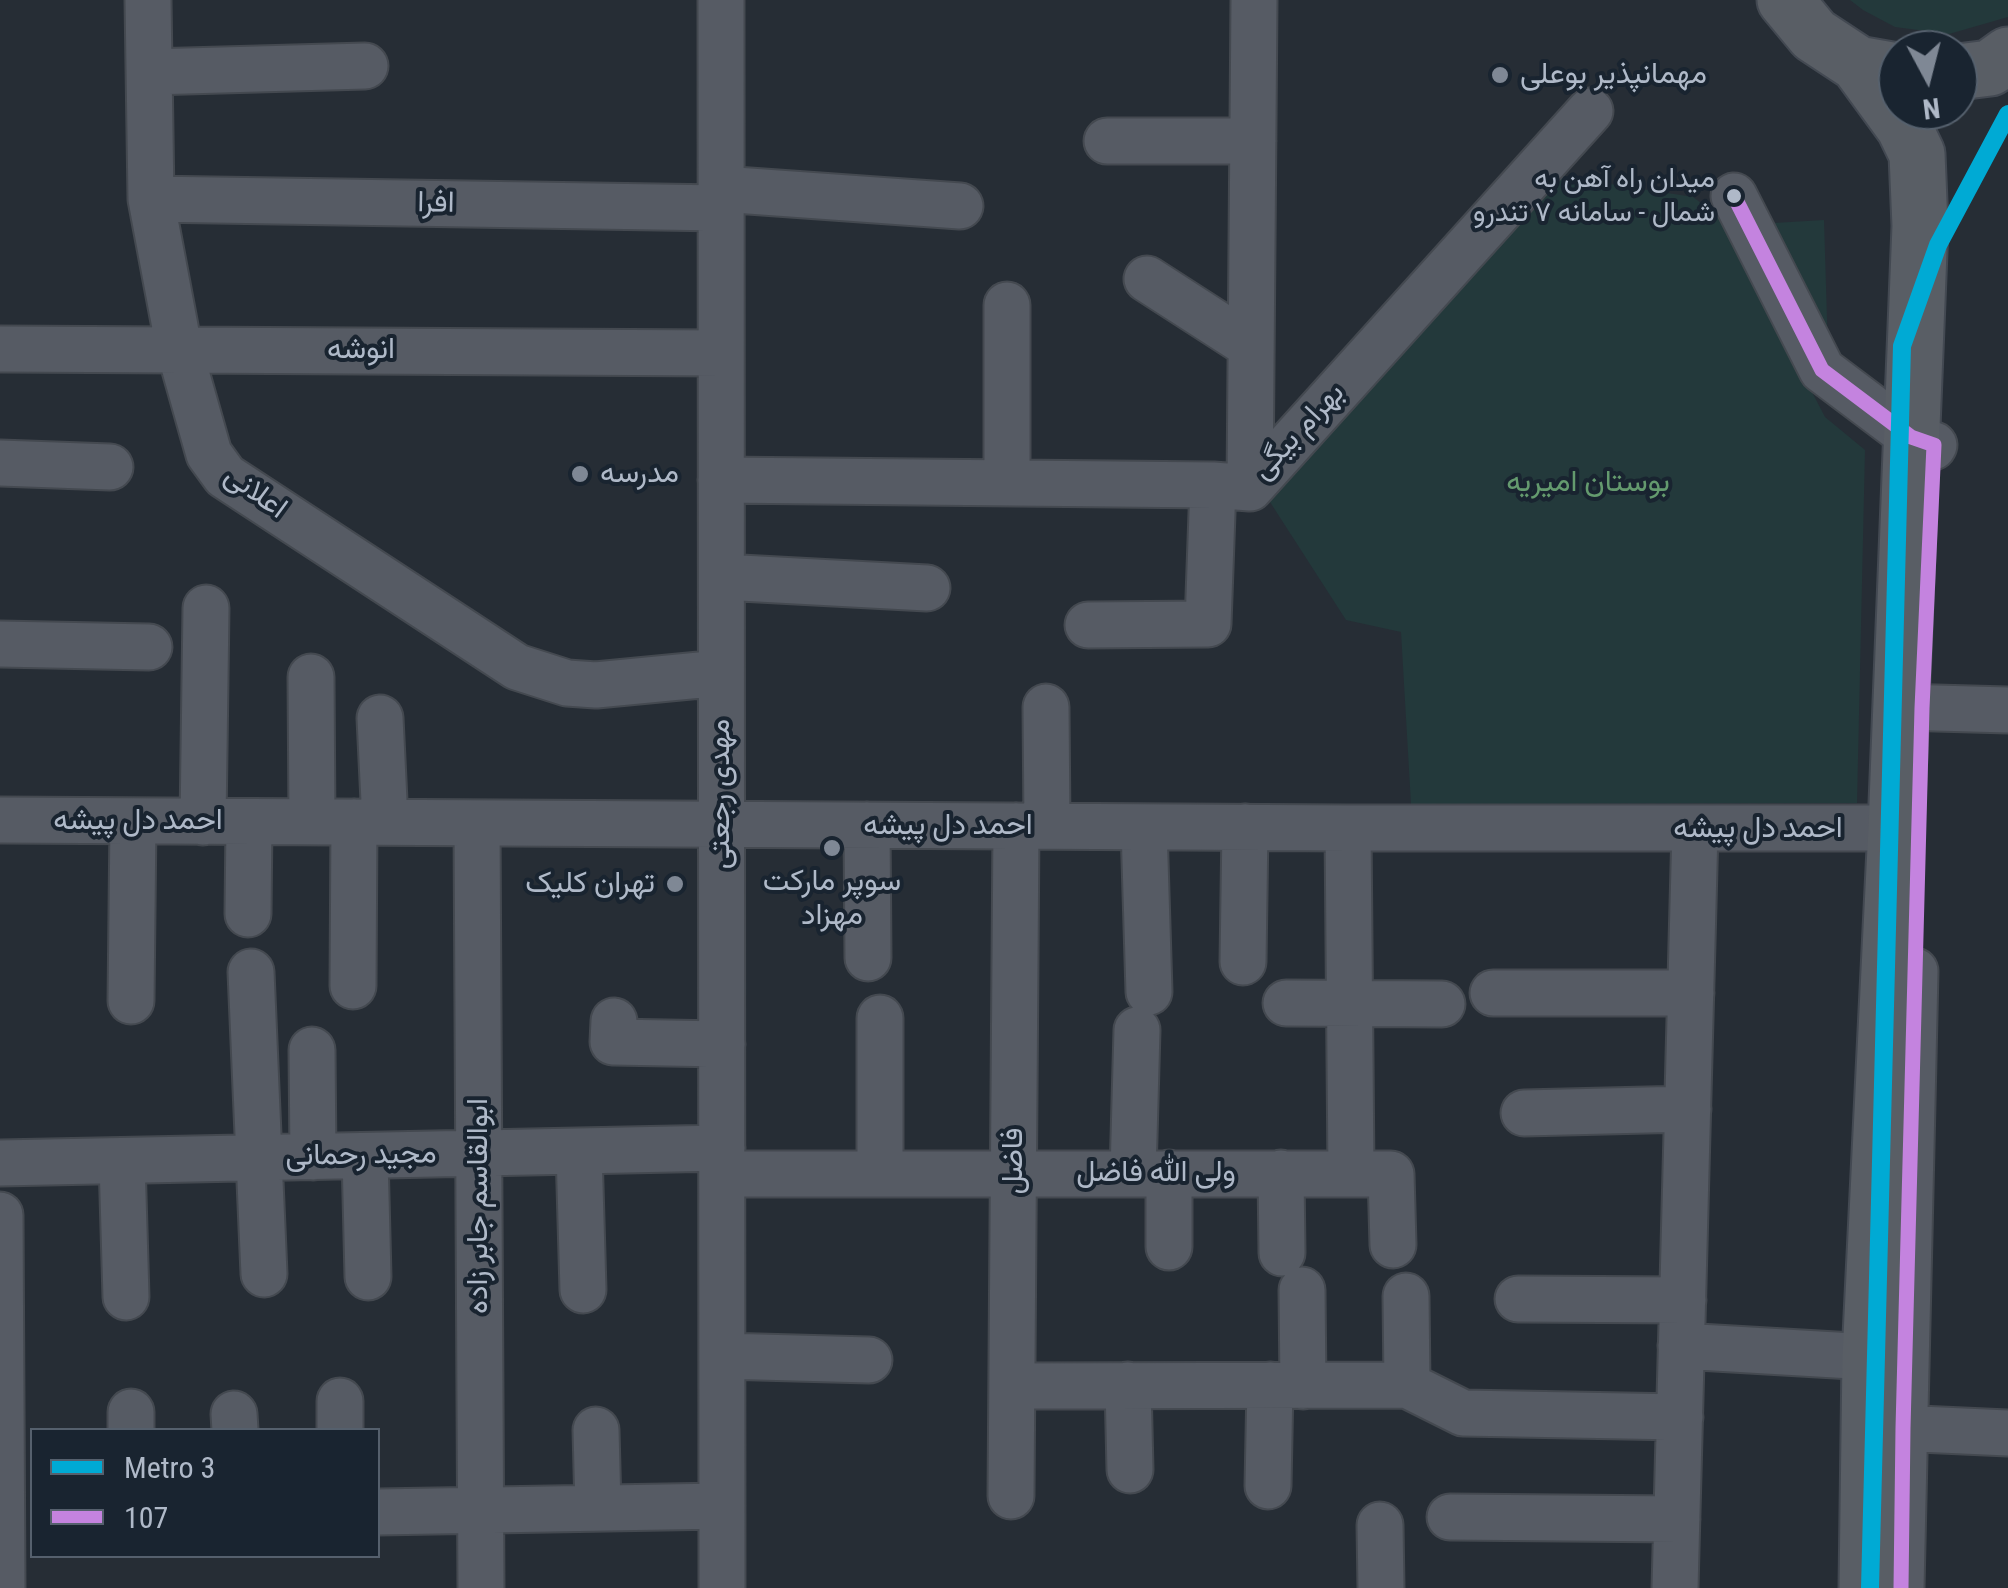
<!DOCTYPE html>
<html>
<head>
<meta charset="utf-8">
<style>
  body { margin:0 }
  #map { position:relative; width:2008px; height:1588px; overflow:hidden; background:#262d35; font-family:"Roboto Condensed",sans-serif }
  canvas { display:block }
  .legend { position:absolute; left:30px; top:1428px; width:350px; height:130px; box-sizing:border-box; background:#192430; border:2px solid #55606d; margin:0; padding:12px 18px; list-style:none; font-size:30px; color:#afb9c8 }
  .legend li { display:flex; align-items:center; gap:20px; height:50px }
  .legend b { width:50px; border:2px solid #55606d }
  .north { position:absolute; left:1878px; top:30px; width:100px; height:100px; box-sizing:border-box; background:#192430; border:2px solid #55606d; border-radius:50%; rotate:173deg; font-size:28px; font-weight:700; line-height:40px; text-align:center; color:#afb9c8 }
  .north::after { content:''; display:block; margin:auto; width:35px; height:45px; background:#7f8895; clip-path:polygon(50% 0,100% 100%,50% 72%,0 100%) }
</style>
</head>
<body>
<div id="map">
<canvas width="2008" height="1588"></canvas>
<ul class="legend">
<li><b style="height:12px;background:#00aad4"></b>Metro 3</li>
<li><b style="height:12px;background:#c483df"></b>107</li>
</ul>
<div class="north">N</div>
</div>
<script>
const ctx = document.querySelector('canvas').getContext('2d');
ctx.lineJoin = 'round';
function paint(path, color) {
  ctx.fillStyle = color;
  ctx.fill(path, 'evenodd');
}
function shape(rows) {
  const path = new Path2D();
  for (const r of rows) {
    path.moveTo(r[0], r[1]);
    for (let i = 2; i < r.length; i += 2) path.lineTo(r[i], r[i + 1]);
  }
  return path;
}
function trace(path, color, width, dash) {
  ctx.strokeStyle = color;
  ctx.lineWidth = width;
  ctx.lineCap = dash ? 'butt' : 'round';
  ctx.setLineDash(dash || []);
  ctx.stroke(path);
}
function drawText(font, color, halo, rows, align = 'center') {
  ctx.font = font + ' "Roboto Condensed",Vazirmatn,sans-serif';
  ctx.lineWidth = 8;
  ctx.setLineDash([]);
  ctx.textBaseline = 'middle';
  ctx.strokeStyle = halo;
  ctx.fillStyle = color;
  for (const [text, x, y, turn = 0] of rows) {
    ctx.save();
    ctx.translate(x, y);
    ctx.rotate((+turn || 0) * Math.PI / 180);
    ctx.textAlign = isNaN(turn) ? turn : align;
    if (halo) ctx.strokeText(text, 0, 0);
    ctx.fillText(text, 0, 0);
    ctx.restore();
  }
}
const green = shape([
  [1850,0,2008,0,2008,17,1949,34,1895,27,1863,10],
  [1546,174,1693,197,1721,218,1825,417,1865,450,1857,803,1411,804,1401,632,1346,620,1259,485],
  [1824,220,1828,352,1757,224]
]);
const minor = shape([
  [148,0,151,199,179,348,209,454,225,476,517,667,567,683,596,685,721,673],
  [721,0,722,1588],
  [150,72,365,66],
  [1107,141,1253,141],
  [721,189,960,206],
  [1734,196,1822,370,1911,437,1934,445,1933,447],
  [151,199,721,208],
  [1147,279,1251,346],
  [1007,305,1007,483],
  [0,349,721,353],
  [0,463,110,467],
  [721,480,1213,485,1250,488],
  [1250,488,1590,111],
  [1250,488,1254,0],
  [722,577,927,588],
  [1088,625,1208,624,1213,485],
  [0,644,149,647],
  [311,677,312,822],
  [1046,707,1047,826],
  [1900,707,2008,710],
  [380,718,385,822],
  [0,820,1348,828,1896,828],
  [203,822,206,608],
  [477,823,481,1588],
  [867,825,868,958],
  [1144,827,1149,992],
  [1348,828,1351,1173],
  [248,914,249,822],
  [1243,962,1245,827],
  [251,972,264,1274],
  [353,986,354,822],
  [1493,993,1691,993],
  [131,1001,133,821],
  [1286,1003,1442,1004],
  [614,1021,613,1042,722,1044],
  [312,1050,313,1157],
  [1524,1113,1688,1109],
  [579,1151,583,1290],
  [365,1156,368,1277],
  [122,1161,126,1297],
  [0,1163,722,1148],
  [880,1173,880,1018],
  [1133,1173,1137,1030],
  [1169,1173,1169,1247],
  [1281,1173,1282,1253],
  [722,1174,1391,1174,1393,1245],
  [0,1215,2,1588],
  [1302,1290,1303,1386],
  [1406,1296,1407,1385],
  [1518,1299,1683,1300],
  [1681,1346,1870,1357],
  [722,1356,869,1360],
  [1128,1385,1130,1470],
  [1013,1386,1407,1385,1463,1413,1680,1417],
  [131,1412,131,1430],
  [234,1414,235,1430],
  [1875,1427,2008,1433],
  [340,1430,340,1401],
  [596,1430,598,1508],
  [1268,1486,1270,1385],
  [1011,1496,1016,826],
  [378,1512,722,1506],
  [1450,1517,1677,1519],
  [1380,1525,1381,1588],
  [1675,1588,1695,829],
  [1901,1588,1915,971]
]);
const major = shape([
  [1785,0,1814,35,1858,64,1892,70],
  [1858,64,1904,127,1917,154,1920,226,1896,828,1870,1357,1867,1588],
  [1958,72,1990,68,2008,55]
]);
const bus1 = shape([
  [1734,196,1822,370,1911,437,1934,445,1922,708,1903,1428,1901,1588]
]);
const metro1 = shape([
  [1870,1588,1902,346,1938,245,2008,114]
]);
const markers = [
  [1500,75,10,"#7f8895"],
  [1734,196,9,"#afb9c8"],
  [580,474,10,"#7f8895"],
  [832,848,10,"#7f8895"],
  [675,884,10,"#7f8895"]
];
const busNames = [
  ["میدان راه آهن به",1715,180],
  ["شمال - سامانه ۷ تندرو",1715,214]
];
const poiNames = [
  ["مهمانپذیر بوعلی",1520,75],
  ["مدرسه",600,474],
  ["سوپر مارکت",832,882,"center"],
  ["مهزاد",832,916,"center"],
  ["تهران کلیک",655,884,"right"]
];
const streetNames = [
  ["افرا",436,204,1],
  ["انوشه",361,350],
  ["بهرام بیگی",1299,432,-47],
  ["اعلانی",255,493,36],
  ["مهدی رجعتی",721,794,-90],
  ["احمد دل پیشه",138,821],
  ["احمد دل پیشه",948,826],
  ["احمد دل پیشه",1758,829],
  ["مجید رحمانی",361,1156,-1],
  ["فاضل",1014,1161,-90],
  ["ولی الله فاضل",1156,1173],
  ["ابوالقاسم جابر زاده",479,1206,-90]
];
const parkNames = [
  ["بوستان امیریه",1588,483]
];
paint(green, '#23393b');
trace(minor, '#444950', 49);
trace(major, '#434952', 59);
trace(minor, '#565b64', 45);
trace(major, '#595e65', 55);
trace(bus1, '#c483df', 15);
trace(metro1, '#00aad4', 18);
for (const [x, y, r, color] of markers) {
  const dot = new Path2D();
  dot.arc(x, y, r, 0, 2 * Math.PI);
  ctx.fillStyle = color;
  ctx.fill(dot);
  trace(dot, '#192430', 4);
}
drawText('28px', '#afb9c8', '#192430', busNames, 'right');
drawText('30px', '#afb9c8', '#192430', poiNames, 'left');
drawText('30px', '#afb9c8', '#192430', streetNames);
drawText('30px', '#649a6e', '#192430', parkNames);
</script>
</body>
</html>
